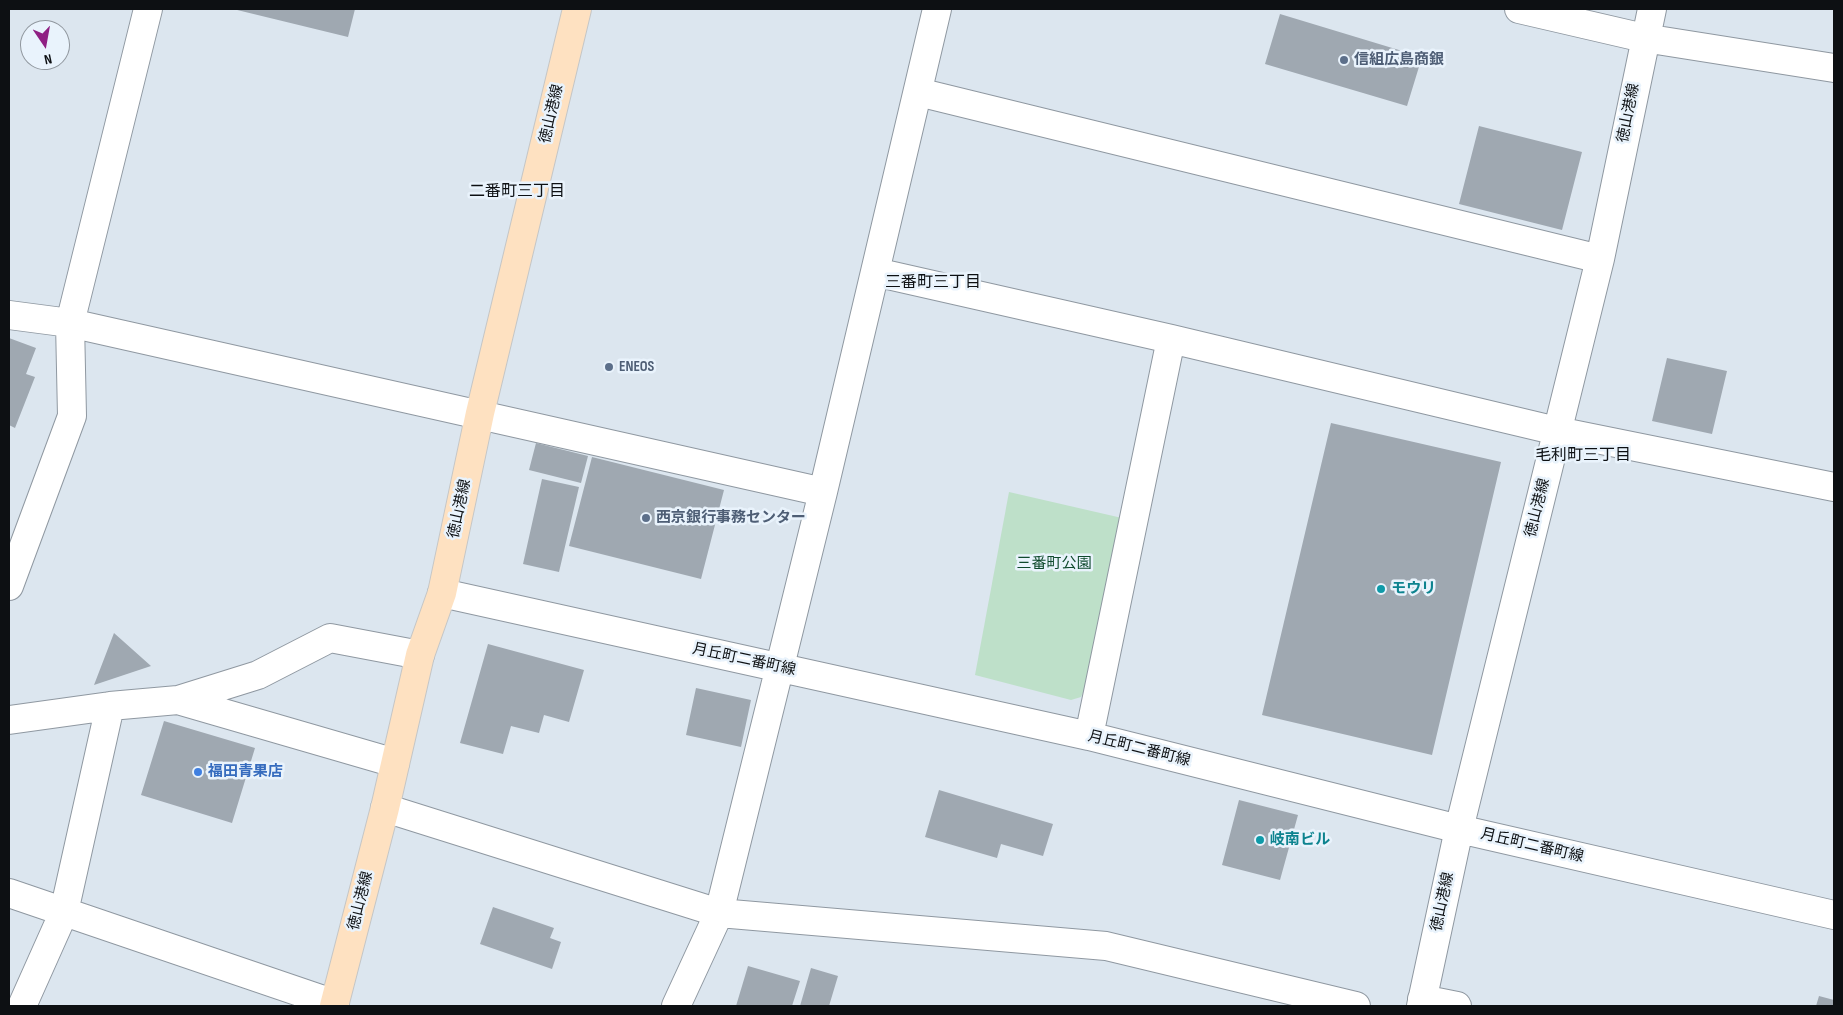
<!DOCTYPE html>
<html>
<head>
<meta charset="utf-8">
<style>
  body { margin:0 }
  #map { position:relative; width:1843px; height:1015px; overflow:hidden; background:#dce6ef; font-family:"Sofia Sans Condensed",sans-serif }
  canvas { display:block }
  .frame { position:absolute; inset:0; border:10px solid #0d1013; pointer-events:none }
  .north { position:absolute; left:20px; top:20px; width:50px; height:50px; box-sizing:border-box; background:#e9f3fc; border:1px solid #91989f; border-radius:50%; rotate:168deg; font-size:14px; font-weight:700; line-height:20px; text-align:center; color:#0d1013 }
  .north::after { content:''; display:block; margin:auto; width:18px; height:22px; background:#8f2083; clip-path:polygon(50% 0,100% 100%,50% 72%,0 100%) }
</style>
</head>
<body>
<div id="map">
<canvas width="1843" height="1015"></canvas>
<div class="frame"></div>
<div class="north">N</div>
</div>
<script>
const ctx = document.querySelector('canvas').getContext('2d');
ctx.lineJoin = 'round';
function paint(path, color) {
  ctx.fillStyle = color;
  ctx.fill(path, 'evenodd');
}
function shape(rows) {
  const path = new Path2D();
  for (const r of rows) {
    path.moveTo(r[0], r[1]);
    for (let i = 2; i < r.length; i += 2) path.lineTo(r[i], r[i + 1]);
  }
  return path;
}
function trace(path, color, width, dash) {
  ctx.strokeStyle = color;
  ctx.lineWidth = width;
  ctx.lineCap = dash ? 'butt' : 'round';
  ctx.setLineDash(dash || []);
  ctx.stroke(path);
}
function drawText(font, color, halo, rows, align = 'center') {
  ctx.font = font + ' "Sofia Sans Condensed","Noto Sans JP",sans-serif';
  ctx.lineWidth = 5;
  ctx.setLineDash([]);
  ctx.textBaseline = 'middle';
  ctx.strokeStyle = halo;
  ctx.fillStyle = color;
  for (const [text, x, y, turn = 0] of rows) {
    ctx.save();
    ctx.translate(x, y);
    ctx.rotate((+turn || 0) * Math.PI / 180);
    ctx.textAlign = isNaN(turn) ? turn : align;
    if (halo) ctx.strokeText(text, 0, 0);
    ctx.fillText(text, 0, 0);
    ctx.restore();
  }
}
const green = shape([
  [1009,492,1122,518,1089,680,1081,697,1071,700,975,675]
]);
const building = shape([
  [233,9,355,9,348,37],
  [1280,14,1422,57,1407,106,1265,64],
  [1479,126,1582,152,1562,230,1459,204],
  [9,338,36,348,26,374,35,377,15,428,9,425],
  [1667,358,1727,371,1712,434,1652,421],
  [1331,423,1501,462,1432,755,1262,715],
  [536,443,588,456,581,483,529,470],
  [592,457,724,490,701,579,569,546],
  [542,479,579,487,559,572,523,564],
  [114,633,151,666,94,685],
  [488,644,584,670,569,722,544,715,539,733,511,726,503,754,460,743],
  [696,688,751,700,741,747,686,735],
  [164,721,255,748,232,823,141,795],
  [939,790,1053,824,1043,856,1001,844,997,858,925,837],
  [1239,800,1298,815,1280,880,1222,865],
  [493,907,554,928,550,938,561,942,552,969,480,944],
  [748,966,800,981,792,1006,736,1006],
  [811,968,838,976,829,1006,800,1006],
  [1819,996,1834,1000,1834,1006,1816,1006]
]);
const minor = shape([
  [1519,9,1644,38,1834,68],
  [918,92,1600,259],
  [875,272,1171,339,1557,431,1834,487],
  [9,315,70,323,823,492],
  [9,586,72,416,70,323,148,9],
  [442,593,1089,736,1459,829,1834,915],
  [178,700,395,763],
  [9,720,110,706,178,700,258,675,330,638,420,655],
  [1089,736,1171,339],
  [385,808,719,913,1106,946,1356,1006],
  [9,893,335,1004],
  [1422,999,1457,1006],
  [22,1006,64,912,110,706],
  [676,1006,719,913,823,492,937,9],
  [1421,1006,1459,829,1600,259,1652,9]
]);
const major = shape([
  [334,1006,385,808,420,655,442,593,480,413,577,9]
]);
const markers = [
  [1344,60,5,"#5c6f8a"],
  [609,367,5,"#5c6f8a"],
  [646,518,5,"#5c6f8a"],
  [1381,589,5,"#0f9aa8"],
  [198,772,5,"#3f7fe0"],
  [1260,840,5,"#0f9aa8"]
];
const serviceNames = [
  ["信組広島商銀",1354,60],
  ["ENEOS",619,367],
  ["西京銀行事務センター",656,518]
];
const streetNames = [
  ["徳山港線",1629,113,-79],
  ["徳山港線",552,114,-77],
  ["徳山港線",1538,508,-76],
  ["徳山港線",460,509,-78],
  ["月丘町二番町線",744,660,12],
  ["月丘町二番町線",1139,749,14],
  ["月丘町二番町線",1532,846,13],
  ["徳山港線",361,901,-76],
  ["徳山港線",1443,902,-78]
];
const parkNames = [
  ["三番町公園",1054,564]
];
const cultureNames = [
  ["モウリ",1391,589],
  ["岐南ビル",1270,840]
];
const shopNames = [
  ["福田青果店",208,772]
];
const neighbourhoodNames = [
  ["二番町三丁目",517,192],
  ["三番町三丁目",933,283],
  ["毛利町三丁目",1583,456]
];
paint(green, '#bee0c9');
paint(building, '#9fa8b1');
trace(minor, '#8f98a1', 30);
trace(major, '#c5c6c6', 30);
trace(minor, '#fff', 28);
trace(major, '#fee1c1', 28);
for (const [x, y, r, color] of markers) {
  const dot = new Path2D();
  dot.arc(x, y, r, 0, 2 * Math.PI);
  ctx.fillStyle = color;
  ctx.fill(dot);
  trace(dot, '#e9f3fc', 2);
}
drawText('bold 15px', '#4e5e75', '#e9f3fc', serviceNames, 'left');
drawText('15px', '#0d1013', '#e9f3fc', streetNames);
drawText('15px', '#0f4a2d', '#e9f3fc', parkNames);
drawText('bold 15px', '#0d838f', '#e9f3fc', cultureNames, 'left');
drawText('bold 15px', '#366cbe', '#e9f3fc', shopNames, 'left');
drawText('16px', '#0d1013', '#e9f3fc', neighbourhoodNames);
</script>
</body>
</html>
